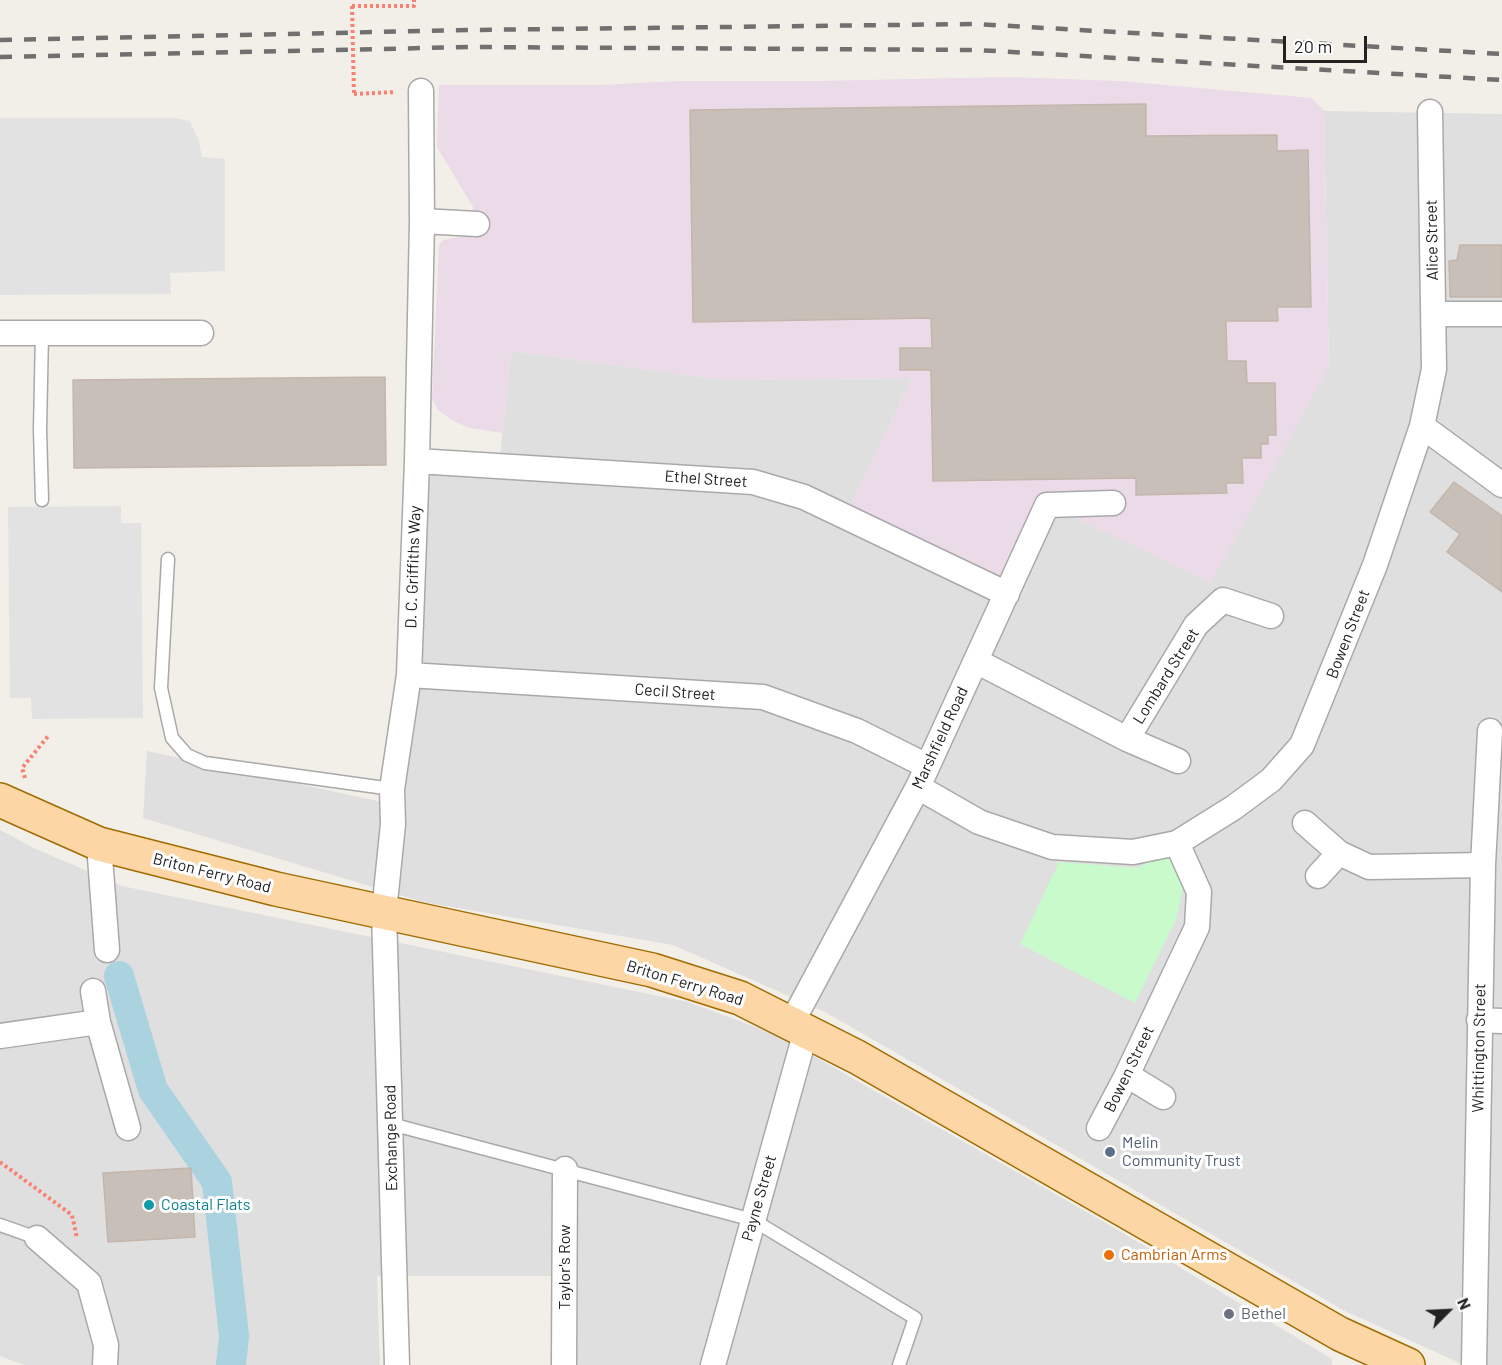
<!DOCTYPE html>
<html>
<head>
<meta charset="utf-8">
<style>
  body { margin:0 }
  #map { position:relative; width:1502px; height:1365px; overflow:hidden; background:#f2efe9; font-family:Barlow,sans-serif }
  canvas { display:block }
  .north { position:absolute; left:1418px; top:1281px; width:60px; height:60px; -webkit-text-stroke:4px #fff; paint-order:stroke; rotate:66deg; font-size:16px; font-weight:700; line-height:24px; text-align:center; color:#222 }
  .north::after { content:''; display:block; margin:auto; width:21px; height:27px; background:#222; clip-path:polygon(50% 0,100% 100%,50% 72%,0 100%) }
  .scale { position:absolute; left:1283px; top:36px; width:84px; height:27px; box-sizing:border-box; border:3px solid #222; border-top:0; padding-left:8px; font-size:18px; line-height:21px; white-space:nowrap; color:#222; -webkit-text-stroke:4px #fff; paint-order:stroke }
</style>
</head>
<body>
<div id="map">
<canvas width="1502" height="1365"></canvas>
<div class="north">N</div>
<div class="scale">20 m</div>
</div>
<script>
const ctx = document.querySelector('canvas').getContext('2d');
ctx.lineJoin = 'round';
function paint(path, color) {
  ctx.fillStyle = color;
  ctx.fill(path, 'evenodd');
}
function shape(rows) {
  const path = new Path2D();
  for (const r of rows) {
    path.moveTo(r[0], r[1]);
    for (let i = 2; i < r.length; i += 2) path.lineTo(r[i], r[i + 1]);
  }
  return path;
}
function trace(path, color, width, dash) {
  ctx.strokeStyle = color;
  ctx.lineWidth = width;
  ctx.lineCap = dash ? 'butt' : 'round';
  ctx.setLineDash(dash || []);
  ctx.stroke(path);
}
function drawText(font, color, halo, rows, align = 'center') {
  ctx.font = font + ' Barlow,sans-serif';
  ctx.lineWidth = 6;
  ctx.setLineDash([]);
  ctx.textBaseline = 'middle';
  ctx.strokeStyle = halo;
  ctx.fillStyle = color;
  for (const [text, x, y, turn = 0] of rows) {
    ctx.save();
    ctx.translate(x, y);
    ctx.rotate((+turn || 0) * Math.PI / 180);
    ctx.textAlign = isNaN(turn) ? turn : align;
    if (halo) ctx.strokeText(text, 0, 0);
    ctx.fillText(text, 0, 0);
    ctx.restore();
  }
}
const residential = shape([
  [1324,111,1502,114,1502,1365,1464,1365,1345,1311,825,1012,673,945,423,902,143,818,147,751,405,807,417,461,499,466,511,351,724,380,912,378,845,517,1047,505,1329,367],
  [0,830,34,848,122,886,688,1002,777,1035,1118,1230,1332,1359,1332,1365,571,1365,572,1276,377,1276,380,1365,25,1365,10,1360,0,1356]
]);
const industrial = shape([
  [1009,77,1120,81,1312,98,1324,111,1329,367,1211,583,1048,505,1007,594,845,517,912,378,724,380,511,351,503,433,469,428,452,420,439,411,432,399,439,245,443,240,472,235,473,207,437,147,439,85,599,85,679,81,816,81]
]);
const park = shape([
  [1168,854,1183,888,1176,919,1135,1003,1020,944,1059,862,1137,868]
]);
const parking = shape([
  [0,118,174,118,190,121,199,141,202,157,225,159,225,271,170,273,171,294,0,295],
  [121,506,121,523,141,523,143,718,32,719,31,698,10,698,8,507]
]);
const canal = shape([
  [119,976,153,1090,217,1182,234,1336,231,1365]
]);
const building = shape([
  [1146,104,1146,136,1277,135,1277,151,1308,150,1311,307,1277,307,1278,321,1226,321,1227,361,1246,361,1247,383,1275,383,1276,435,1268,435,1268,444,1261,444,1261,458,1242,458,1243,483,1226,483,1227,493,1136,495,1136,478,933,481,931,370,900,370,900,348,932,348,931,318,693,322,690,110,1146,104],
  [1460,245,1502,245,1502,297,1450,297,1449,261,1457,260,1460,245],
  [385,377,386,465,74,468,73,380,385,377],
  [1454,482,1502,516,1502,592,1447,552,1460,534,1430,512,1454,482],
  [191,1168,195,1237,108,1242,103,1173,191,1168]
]);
const path = shape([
  [352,6,414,6,414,0],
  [354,94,396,92],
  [25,778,22,768,49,735],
  [0,1162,72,1215,77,1238]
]);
const service = shape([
  [42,333,40,430,42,500],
  [168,559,161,688,172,738,187,755,205,763,392,789],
  [391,1124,753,1220,915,1318,899,1365],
  [0,1225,37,1238]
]);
const minor = shape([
  [422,221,477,224],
  [1434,314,1502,314],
  [0,333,201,333],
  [1422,426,1502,485],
  [417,461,753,482,804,497,1007,594],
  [976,661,1127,739,1178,761],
  [409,675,763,697,857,731,927,766],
  [1127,739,1196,625,1223,600,1271,616],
  [918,787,979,822,1052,847,1133,852,1177,843,1233,808,1271,780,1302,745,1375,565,1422,426,1434,369,1430,112],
  [1305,823,1339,853,1369,867,1483,865],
  [99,844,107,950],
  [1318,876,1339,853],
  [93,991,98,1022,128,1128],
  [1479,1020,1502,1021],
  [791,1024,918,787,1047,505,1113,503],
  [0,1036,98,1022],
  [1127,1075,1163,1097],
  [1099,1128,1127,1075,1197,927,1199,892,1177,843],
  [37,1238,89,1283,106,1345,105,1365],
  [397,1365,384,912,393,824,392,789,409,675,417,461,422,221,421,91],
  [564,1365,565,1169],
  [713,1365,806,1031],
  [1474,1365,1483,865,1490,731]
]);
const primary = shape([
  [0,800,99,844,276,889,652,970,740,998,857,1057,1340,1334,1408,1365]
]);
const rail = shape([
  [0,40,472,30,975,24,1502,54],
  [0,57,473,47,977,50,1502,80]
]);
const pathBridge = shape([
  [352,6,354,94]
]);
const markers = [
  [1110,1152,6,"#5c6f8a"],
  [149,1205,6,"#0f9aa8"],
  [1109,1255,6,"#e8710a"],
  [1229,1314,6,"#6b7280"]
];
const streetNames = [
  ["Alice Street",1432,240,-91],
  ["Ethel Street",706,479,4],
  ["D. C. Griffiths Way",413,567,-88],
  ["Bowen Street",1348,634,-69],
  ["Lombard Street",1166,676,-58],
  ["Cecil Street",675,692,4],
  ["Marshfield Road",940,738,-65],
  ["Briton Ferry Road",212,873,14],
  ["Briton Ferry Road",685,983,17],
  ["Whittington Street",1479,1048,-89],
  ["Bowen Street",1129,1069,-64],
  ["Exchange Road",391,1138,-91],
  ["Payne Street",759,1198,-74],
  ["Taylor's Row",565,1267,-90]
];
const serviceNames = [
  ["Melin",1122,1143],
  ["Community Trust",1122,1161]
];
const cultureNames = [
  ["Coastal Flats",161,1205]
];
const foodNames = [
  ["Cambrian Arms",1121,1255]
];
const worshipNames = [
  ["Bethel",1241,1314]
];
paint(residential, '#e0dfdf');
paint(industrial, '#ebdbe8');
paint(park, '#c8facc');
paint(parking, '#e2e2e2');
trace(canal, '#aad3df', 30);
paint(building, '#c7bfb8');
trace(building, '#c4b6ab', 1.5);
trace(service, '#a9a9a9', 15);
trace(minor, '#a9a9a9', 27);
trace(primary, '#a06b00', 36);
trace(path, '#fa8072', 4, [3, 3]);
trace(service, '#fff', 12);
trace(minor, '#fff', 24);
trace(primary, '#fcd6a4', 33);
trace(rail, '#707070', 4.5, [12, 12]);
trace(pathBridge, '#fa8072', 4, [3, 3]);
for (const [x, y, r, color] of markers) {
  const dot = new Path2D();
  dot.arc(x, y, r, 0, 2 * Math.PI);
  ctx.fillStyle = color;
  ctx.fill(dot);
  trace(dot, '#fff', 2);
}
drawText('16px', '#222', '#fff', streetNames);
drawText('16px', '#4e5e75', '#fff', serviceNames, 'left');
drawText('16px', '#0d838f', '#fff', cultureNames, 'left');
drawText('16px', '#c56008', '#fff', foodNames, 'left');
drawText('16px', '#5b616d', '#fff', worshipNames, 'left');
</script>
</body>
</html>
